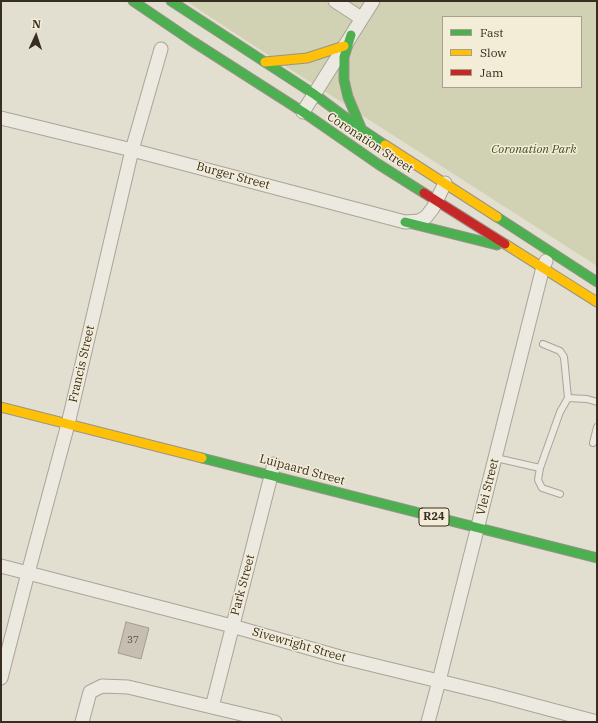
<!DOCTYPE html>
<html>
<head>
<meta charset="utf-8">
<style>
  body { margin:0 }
  #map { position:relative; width:598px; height:723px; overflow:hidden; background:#e3dfd0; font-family:"IBM Plex Serif",serif }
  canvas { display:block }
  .frame { position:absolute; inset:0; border:2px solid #372d21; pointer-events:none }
  .legend { position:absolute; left:442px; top:16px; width:140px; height:72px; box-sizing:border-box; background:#f3ecd7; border:1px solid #a8a08e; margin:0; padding:5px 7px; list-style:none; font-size:12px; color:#372d21 }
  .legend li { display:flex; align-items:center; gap:8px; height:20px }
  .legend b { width:20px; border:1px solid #a8a08e }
  .north { position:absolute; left:16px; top:16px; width:40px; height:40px; -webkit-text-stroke:3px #f3ecd7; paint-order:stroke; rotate:3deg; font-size:11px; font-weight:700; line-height:16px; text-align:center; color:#372d21 }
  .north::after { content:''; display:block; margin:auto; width:14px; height:18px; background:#372d21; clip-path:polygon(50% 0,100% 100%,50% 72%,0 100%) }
</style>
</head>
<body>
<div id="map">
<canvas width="598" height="723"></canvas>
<div class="frame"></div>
<ul class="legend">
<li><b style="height:5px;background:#4caf50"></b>Fast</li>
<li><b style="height:5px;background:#ffc107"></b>Slow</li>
<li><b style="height:5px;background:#c62828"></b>Jam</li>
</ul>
<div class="north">N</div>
</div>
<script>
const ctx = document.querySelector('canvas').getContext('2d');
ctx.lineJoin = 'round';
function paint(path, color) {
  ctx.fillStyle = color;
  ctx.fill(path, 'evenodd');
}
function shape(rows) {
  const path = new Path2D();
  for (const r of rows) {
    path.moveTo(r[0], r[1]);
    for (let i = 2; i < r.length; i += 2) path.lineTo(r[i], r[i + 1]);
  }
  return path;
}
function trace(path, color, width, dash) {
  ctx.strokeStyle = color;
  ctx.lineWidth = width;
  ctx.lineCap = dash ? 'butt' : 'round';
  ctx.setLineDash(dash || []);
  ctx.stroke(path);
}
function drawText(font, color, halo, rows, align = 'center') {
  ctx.font = font + ' "IBM Plex Serif",serif';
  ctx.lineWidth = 3;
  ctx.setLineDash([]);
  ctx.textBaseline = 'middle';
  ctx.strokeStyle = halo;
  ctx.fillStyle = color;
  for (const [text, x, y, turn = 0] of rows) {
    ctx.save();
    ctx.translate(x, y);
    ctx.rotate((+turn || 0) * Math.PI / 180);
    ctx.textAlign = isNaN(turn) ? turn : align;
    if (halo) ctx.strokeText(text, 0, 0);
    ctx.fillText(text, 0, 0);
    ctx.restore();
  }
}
const green = shape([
  [186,1,597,1,597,266,279,62],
  [443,17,581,17,581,87,443,87]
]);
const building = shape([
  [126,622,149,628,141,659,118,653,126,622]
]);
const lane = shape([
  [543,344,560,351,564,357,568,398],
  [593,443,597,427],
  [496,458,540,468],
  [560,494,542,488,538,480,540,468,560,412,568,398,587,399,597,402]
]);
const street = shape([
  [335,1,361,18],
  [303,112,373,1],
  [1,118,132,150,405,222,419,221,426,217,433,208,445,183],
  [1,566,232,626,340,657,492,694,597,722],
  [1,678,28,573,68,424,132,150,161,49],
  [212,707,274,464],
  [82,722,90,692,102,686,128,687,275,722],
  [428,722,439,681,543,267,546,261]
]);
const fast = shape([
  [133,1,192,41,303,112,378,164,424,193],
  [171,1,314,94,361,129,385,145],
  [351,35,344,57,344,80,348,97,361,128],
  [497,217,597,282],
  [405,222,497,245],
  [202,458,597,558]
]);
const slow = shape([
  [265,62,307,58,344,46],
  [385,145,497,217],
  [505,244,597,302],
  [1,407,202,458]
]);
const jam = shape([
  [424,193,505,244]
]);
const numberNames = [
  ["37",133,640]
];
const shields = [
  [434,517,30]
];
const shieldNames = [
  ["R24",434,517]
];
const streetNames = [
  ["Coronation Street",370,143,33],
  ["Burger Street",233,176,15],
  ["Francis Street",82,364,-77],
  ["Luipaard Street",302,470,15],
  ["Vlei Street",488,487,-76],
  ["Park Street",243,585,-75],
  ["Sivewright Street",299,645,16]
];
const parkNames = [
  ["Coronation Park",534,150]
];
paint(green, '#d0d2b3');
paint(building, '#c6beb1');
trace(building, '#a39b8f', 1);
trace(lane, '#a8a498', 8);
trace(street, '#a8a498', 15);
trace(fast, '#989388', 11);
trace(slow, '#989388', 11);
trace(jam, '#989388', 11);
trace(lane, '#ece9e0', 6);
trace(street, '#ece9e0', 13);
trace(fast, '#4caf50', 9);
trace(slow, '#ffc107', 9);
trace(jam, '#c62828', 9);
drawText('10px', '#5b5145', null, numberNames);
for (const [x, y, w] of shields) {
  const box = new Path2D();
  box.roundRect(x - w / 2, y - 9, w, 18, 3);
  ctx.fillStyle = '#f3ecd7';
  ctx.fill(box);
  trace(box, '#372d21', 1);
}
drawText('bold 11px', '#372d21', null, shieldNames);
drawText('12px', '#372d21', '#f3ecd7', streetNames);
drawText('italic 12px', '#445129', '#f3ecd7', parkNames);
</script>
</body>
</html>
